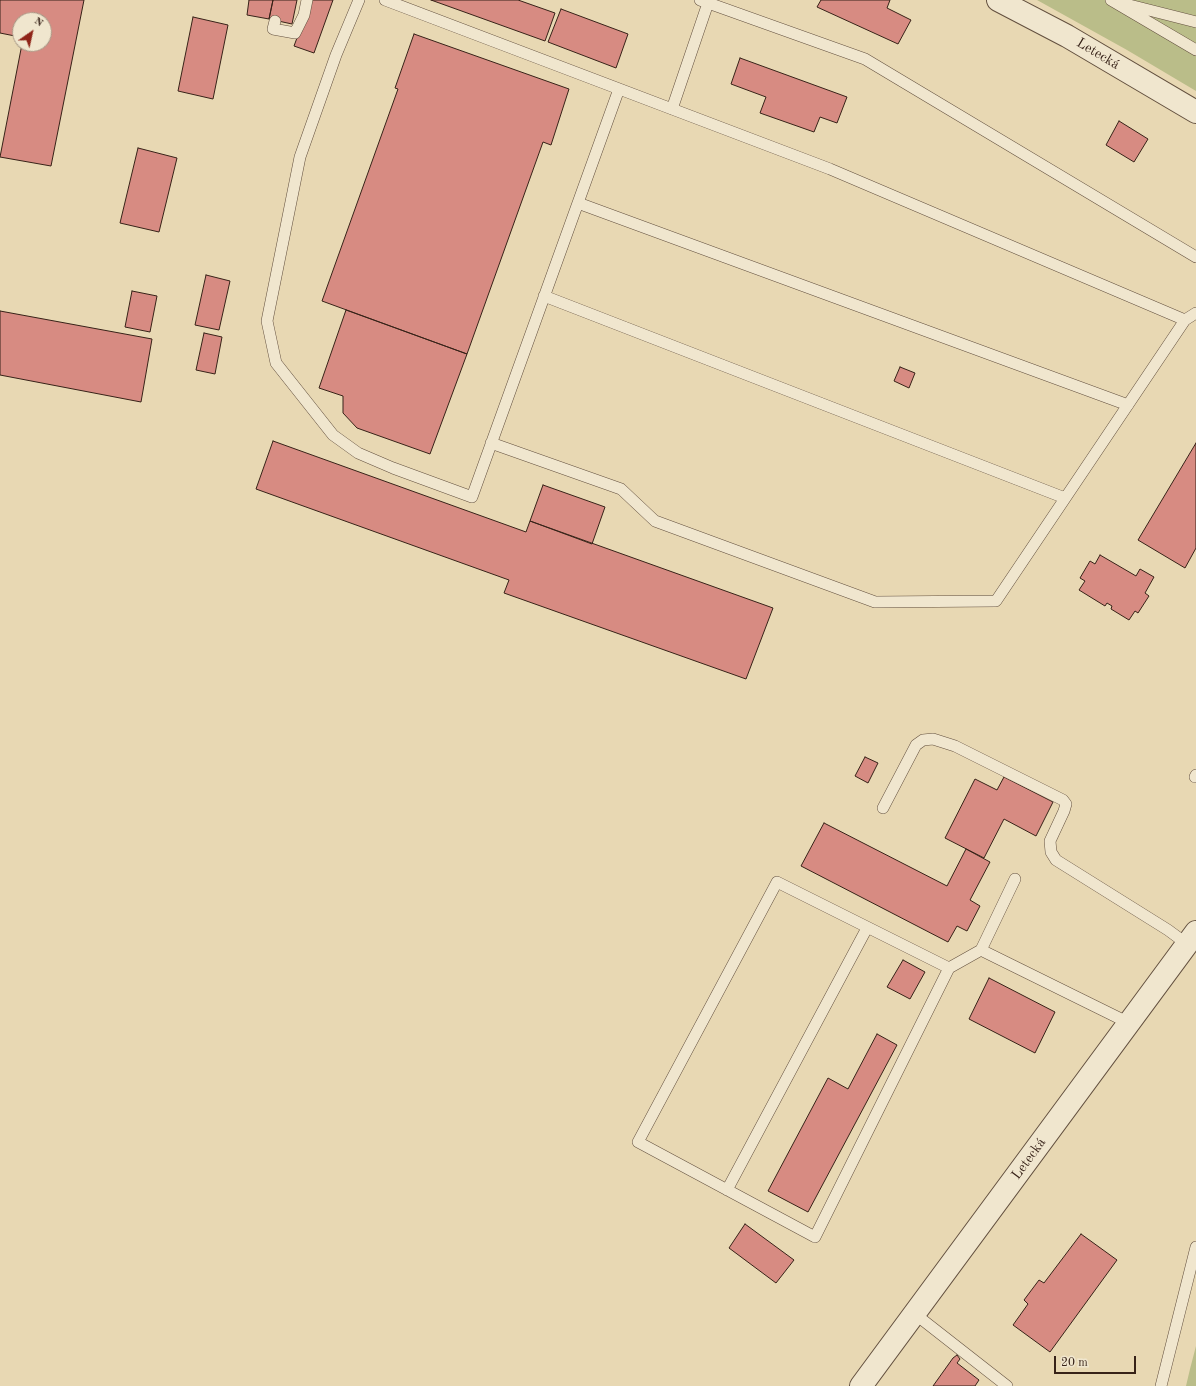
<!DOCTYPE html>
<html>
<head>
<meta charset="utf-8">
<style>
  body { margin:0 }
  #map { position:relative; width:1196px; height:1386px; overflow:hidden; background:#e8d8b3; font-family:"Old Standard TT",serif }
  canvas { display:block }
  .north { position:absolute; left:12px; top:12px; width:40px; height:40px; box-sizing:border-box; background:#f0e6ce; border:1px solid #a69885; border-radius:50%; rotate:34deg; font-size:11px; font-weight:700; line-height:16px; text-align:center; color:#372218 }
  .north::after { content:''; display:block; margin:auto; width:14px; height:18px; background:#8f2418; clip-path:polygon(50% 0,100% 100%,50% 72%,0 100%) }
  .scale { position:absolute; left:1054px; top:1356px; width:82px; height:18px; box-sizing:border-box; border:2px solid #372218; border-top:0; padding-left:5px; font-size:12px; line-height:14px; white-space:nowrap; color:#372218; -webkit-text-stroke:3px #f0e6ce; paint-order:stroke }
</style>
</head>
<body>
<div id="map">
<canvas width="1196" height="1386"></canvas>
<div class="north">N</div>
<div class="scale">20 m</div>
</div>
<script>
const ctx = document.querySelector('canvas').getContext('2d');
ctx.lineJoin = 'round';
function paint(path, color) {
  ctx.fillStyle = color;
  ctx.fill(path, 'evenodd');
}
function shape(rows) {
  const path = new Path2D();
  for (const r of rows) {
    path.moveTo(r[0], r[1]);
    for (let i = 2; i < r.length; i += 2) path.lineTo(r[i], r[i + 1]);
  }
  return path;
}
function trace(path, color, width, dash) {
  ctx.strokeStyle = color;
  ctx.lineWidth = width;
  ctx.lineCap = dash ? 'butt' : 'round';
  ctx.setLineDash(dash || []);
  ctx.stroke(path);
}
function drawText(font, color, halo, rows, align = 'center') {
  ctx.font = font + ' "Old Standard TT",serif';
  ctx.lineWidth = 3;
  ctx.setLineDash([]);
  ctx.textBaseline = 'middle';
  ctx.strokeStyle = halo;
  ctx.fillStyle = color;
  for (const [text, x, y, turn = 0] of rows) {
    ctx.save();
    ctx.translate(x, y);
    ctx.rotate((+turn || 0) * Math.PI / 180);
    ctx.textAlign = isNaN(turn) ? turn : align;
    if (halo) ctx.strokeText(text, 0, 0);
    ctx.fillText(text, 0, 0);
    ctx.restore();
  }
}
const green = shape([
  [1037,0,1196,0,1196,91,1127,50],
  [1196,1346,1196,1386,1186,1386,1190,1369]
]);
const building = shape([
  [0,0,84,0,51,166,0,157,22,44,44,44,44,20,20,20,20,37,0,33,0,0],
  [249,0,273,0,269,19,247,15,249,0],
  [273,0,297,0,292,24,269,19,273,0],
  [311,0,333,0,314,53,294,46,311,0],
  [431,0,518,0,555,13,545,41,431,0],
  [821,0,890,0,887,8,911,20,898,44,817,7,821,0],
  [561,9,628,34,616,68,548,42,561,9],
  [193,17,228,25,213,99,178,91,193,17],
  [414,34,569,89,551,145,543,142,467,354,322,301,398,89,395,88,414,34],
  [740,58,847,97,837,123,820,117,814,132,760,113,766,97,731,84,740,58],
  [1119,121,1148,139,1134,162,1106,145,1119,121],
  [138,148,177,158,159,232,120,223,138,148],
  [206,275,230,281,219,330,195,325,206,275],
  [132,291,157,296,150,332,125,327,132,291],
  [346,310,467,354,430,454,357,428,343,413,343,396,319,388,346,310],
  [0,311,152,339,141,402,0,375,0,311],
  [204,333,222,337,215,374,196,370,204,333],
  [900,367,915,373,909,388,894,381,900,367],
  [273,441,526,532,530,521,773,608,746,679,504,593,509,580,256,489,273,441],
  [1196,443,1196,548,1185,568,1138,540,1196,443],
  [543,485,605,507,592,544,530,521,543,485],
  [1100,555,1136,576,1140,569,1154,577,1145,593,1149,596,1138,613,1135,611,1129,620,1111,609,1112,606,1107,603,1105,606,1079,590,1085,581,1080,578,1090,561,1095,564,1100,555],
  [865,757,878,763,868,783,855,776,865,757],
  [1004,777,1053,802,1036,836,1004,819,984,858,945,838,975,779,997,790,1004,777],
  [824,823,947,886,966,849,990,862,970,900,980,906,967,931,957,926,948,942,801,866,824,823],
  [903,960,925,972,910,999,887,987,903,960],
  [989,978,1055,1012,1035,1053,969,1019,989,978],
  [877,1034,897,1045,808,1212,768,1191,828,1078,848,1089,877,1034],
  [745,1224,794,1260,776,1283,729,1248,745,1224],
  [1081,1234,1117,1260,1050,1352,1013,1325,1028,1304,1024,1300,1039,1280,1044,1283,1081,1234],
  [957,1355,960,1359,957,1363,979,1380,975,1386,933,1386,953,1358,957,1355]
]);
const service = shape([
  [359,0,336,55,300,157,267,321,276,363,333,435,358,453,393,468,472,497,619,89],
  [385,0,830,169,1185,320,1196,313],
  [700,0,865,59,1196,257],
  [1111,0,1196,50],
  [1125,4,1196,22],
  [275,21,273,29,295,33,304,15,307,0],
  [672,109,708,3],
  [578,203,1128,405],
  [544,296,1065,498],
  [491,443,621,489,655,521,875,602,996,601,1185,320],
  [1195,777,1196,775],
  [883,808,916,745,923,740,933,739,955,746,1063,800,1066,804,1064,811,1050,841,1051,852,1056,860,1168,930,1187,944],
  [981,950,1015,879],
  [949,968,815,1237,638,1142,777,882,949,968,981,950,1129,1023],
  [727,1190,867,928],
  [915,1314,1007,1386],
  [1161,1386,1196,1247]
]);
const minor = shape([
  [998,0,1067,36,1196,112],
  [861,1386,1196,932]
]);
const streetNames = [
  ["Letecká",1098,54,31],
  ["Letecká",1029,1159,-54]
];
paint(green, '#babd89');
paint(building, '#d78b82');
trace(building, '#372218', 1);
trace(service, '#63503f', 12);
trace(minor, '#63503f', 24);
trace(service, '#f0e6ce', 11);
trace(minor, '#f0e6ce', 22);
drawText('14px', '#372218', '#f0e6ce', streetNames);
</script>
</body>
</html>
